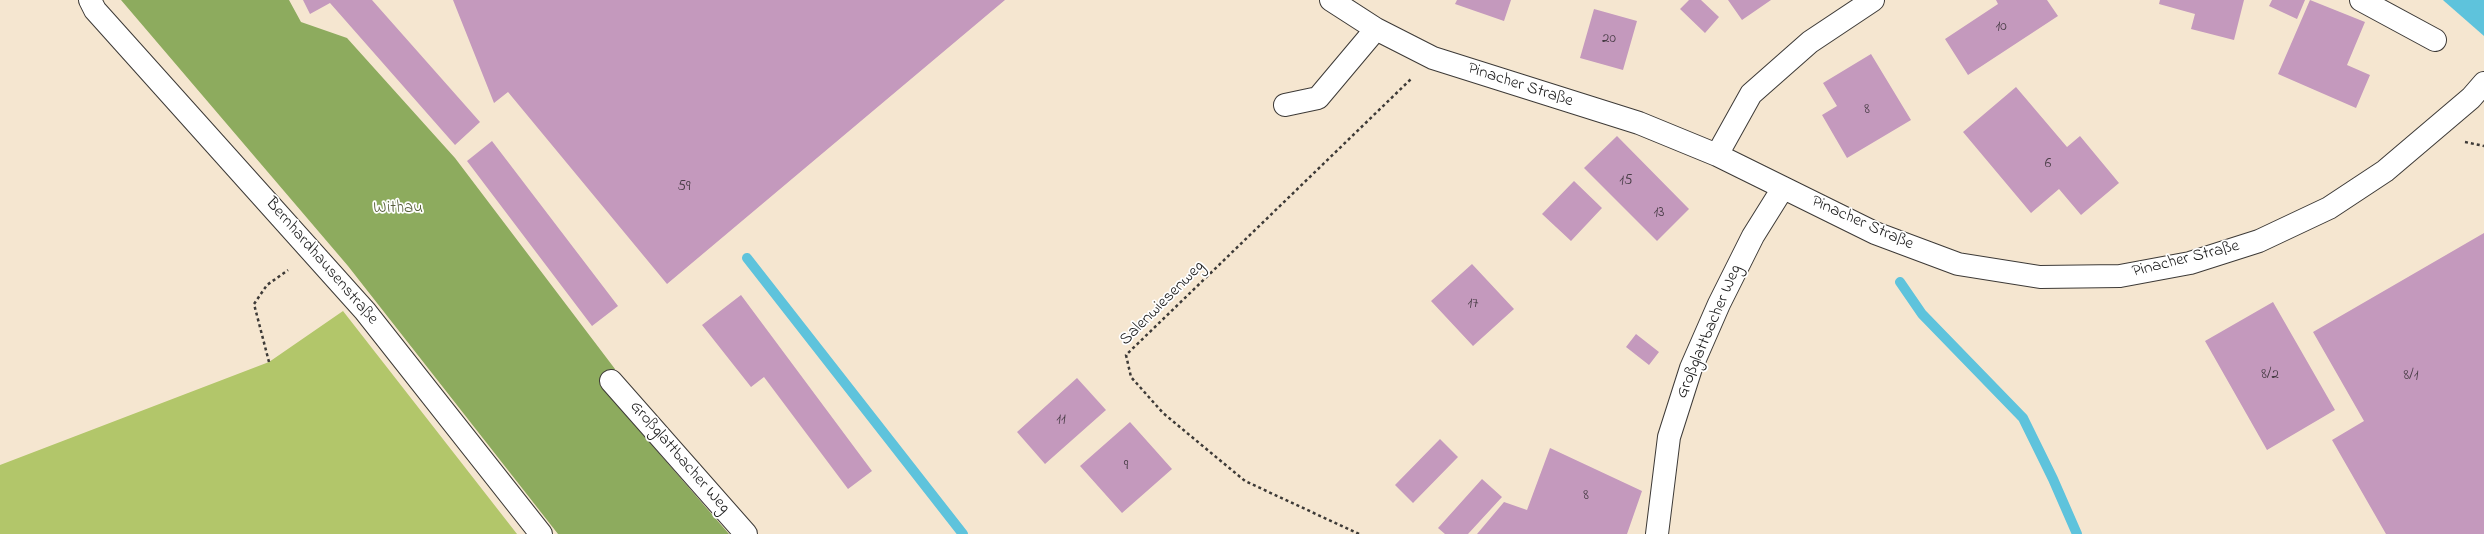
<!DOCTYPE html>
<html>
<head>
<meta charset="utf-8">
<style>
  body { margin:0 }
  canvas { display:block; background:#f5e6d0 }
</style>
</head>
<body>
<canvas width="2484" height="534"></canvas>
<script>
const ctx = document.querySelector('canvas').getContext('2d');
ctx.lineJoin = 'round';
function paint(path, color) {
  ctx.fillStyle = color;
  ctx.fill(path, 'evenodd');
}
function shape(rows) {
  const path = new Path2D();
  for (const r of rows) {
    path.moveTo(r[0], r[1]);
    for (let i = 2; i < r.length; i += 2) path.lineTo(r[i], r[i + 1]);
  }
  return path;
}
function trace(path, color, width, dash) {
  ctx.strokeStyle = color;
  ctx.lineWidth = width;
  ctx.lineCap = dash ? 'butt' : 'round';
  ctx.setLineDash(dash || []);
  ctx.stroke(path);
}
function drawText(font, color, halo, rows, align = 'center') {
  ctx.font = font + ' "Indie Flower",sans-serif';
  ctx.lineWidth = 3.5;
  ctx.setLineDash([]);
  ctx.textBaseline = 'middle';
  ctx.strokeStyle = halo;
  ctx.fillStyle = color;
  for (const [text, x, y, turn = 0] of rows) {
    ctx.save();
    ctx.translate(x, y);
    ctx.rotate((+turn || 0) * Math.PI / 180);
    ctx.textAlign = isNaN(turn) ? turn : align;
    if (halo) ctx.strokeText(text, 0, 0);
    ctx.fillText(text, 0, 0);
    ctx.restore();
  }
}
const green = shape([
  [343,311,517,534,0,534,0,465,269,362]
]);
const forest = shape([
  [121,0,289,0,301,22,347,38,455,158,615,369,600,385,729,534,558,534,348,266]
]);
const water = shape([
  [2443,0,2484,0,2484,36,2444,1]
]);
const stream = shape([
  [747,258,963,534],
  [1900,282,1922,314,2023,418,2053,479,2077,534]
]);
const building = shape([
  [303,0,372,0,480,122,455,145,330,3,310,14],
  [453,0,1005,0,667,284,508,92,494,103],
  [1457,0,1511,0,1504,21,1455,4],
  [1689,0,1701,0,1719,17,1705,33,1680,9],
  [1728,0,1771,0,1742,20],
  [1996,0,2047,0,2058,16,1968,75,1945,39,1998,4],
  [2160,0,2244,0,2234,40,2191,29,2195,14,2159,4],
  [2272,0,2305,0,2297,19,2269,6],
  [2310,0,2365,22,2347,65,2370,75,2356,108,2278,74],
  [1594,9,1637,21,1623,70,1580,58],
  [1871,54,1911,120,1847,158,1822,115,1837,106,1823,83],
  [2016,87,2067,147,2080,136,2119,183,2081,215,2059,189,2031,213,1963,132],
  [1617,136,1689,209,1657,241,1584,168],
  [492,141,618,306,592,326,467,161],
  [1574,181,1602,208,1571,241,1542,214],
  [2484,233,2484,534,2386,534,2332,440,2364,421,2313,332],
  [1472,264,1514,309,1473,346,1431,301],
  [741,295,872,471,848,489,764,377,751,387,702,325],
  [2273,302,2335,410,2267,450,2205,341],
  [1636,334,1659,352,1649,365,1626,347],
  [1077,378,1106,410,1045,464,1017,432],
  [1130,422,1172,469,1122,513,1080,466],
  [1440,439,1458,457,1413,503,1395,485],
  [1550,448,1642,491,1627,534,1477,534,1504,502,1527,510],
  [1482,479,1502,497,1468,534,1445,534,1438,528]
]);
const path = shape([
  [2465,142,2484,146],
  [269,362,254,304,267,285,288,270],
  [1359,534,1245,481,1163,413,1131,377,1126,355,1411,79]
]);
const minor = shape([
  [90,0,95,10,365,311,541,534],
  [1331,0,1376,29,1433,58,1639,123,1717,155,1875,233,1958,264,2040,277,2120,276,2190,263,2259,241,2329,208,2385,171,2471,98,2484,83],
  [2361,0,2435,40],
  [1285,105,1318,98,1376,29],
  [1717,155,1751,94,1810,42,1873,0],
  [611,381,746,534],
  [1657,534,1669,437,1691,368,1719,304,1753,236,1783,188]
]);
const numberNames = [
  ["10",2001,28],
  ["20",1609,40],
  ["8",1867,111],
  ["6",2048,165],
  ["15",1626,182],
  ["59",684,188],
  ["13",1659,214],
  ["17",1473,305],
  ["8/2",2270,376],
  ["8/1",2411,377],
  ["11",1061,421],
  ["9",1126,467],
  ["8",1586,497]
];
const streetNames = [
  ["Pinacher Straße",1520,86,18],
  ["Pinacher Straße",1862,224,24],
  ["Pinacher Straße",2186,260,-14],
  ["Bernhardhausenstraße",321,262,49],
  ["Salenwiesenweg",1163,304,-45],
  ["Großglattbacher Weg",1710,332,-67],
  ["Großglattbacher Weg",679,458,49]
];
const parkNames = [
  ["Withau",398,209]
];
paint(green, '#b2c66a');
paint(forest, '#8dab5e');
paint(water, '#5ec3dc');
trace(stream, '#5ec3dc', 10);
paint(building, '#c499bd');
trace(minor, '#3d3a37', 24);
trace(path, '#3d3a37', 2.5, [3, 3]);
trace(minor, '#fff', 22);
drawText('15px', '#463b44', null, numberNames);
drawText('17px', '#1c1c1c', '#fff', streetNames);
drawText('17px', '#58603b', '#fff', parkNames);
</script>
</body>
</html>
